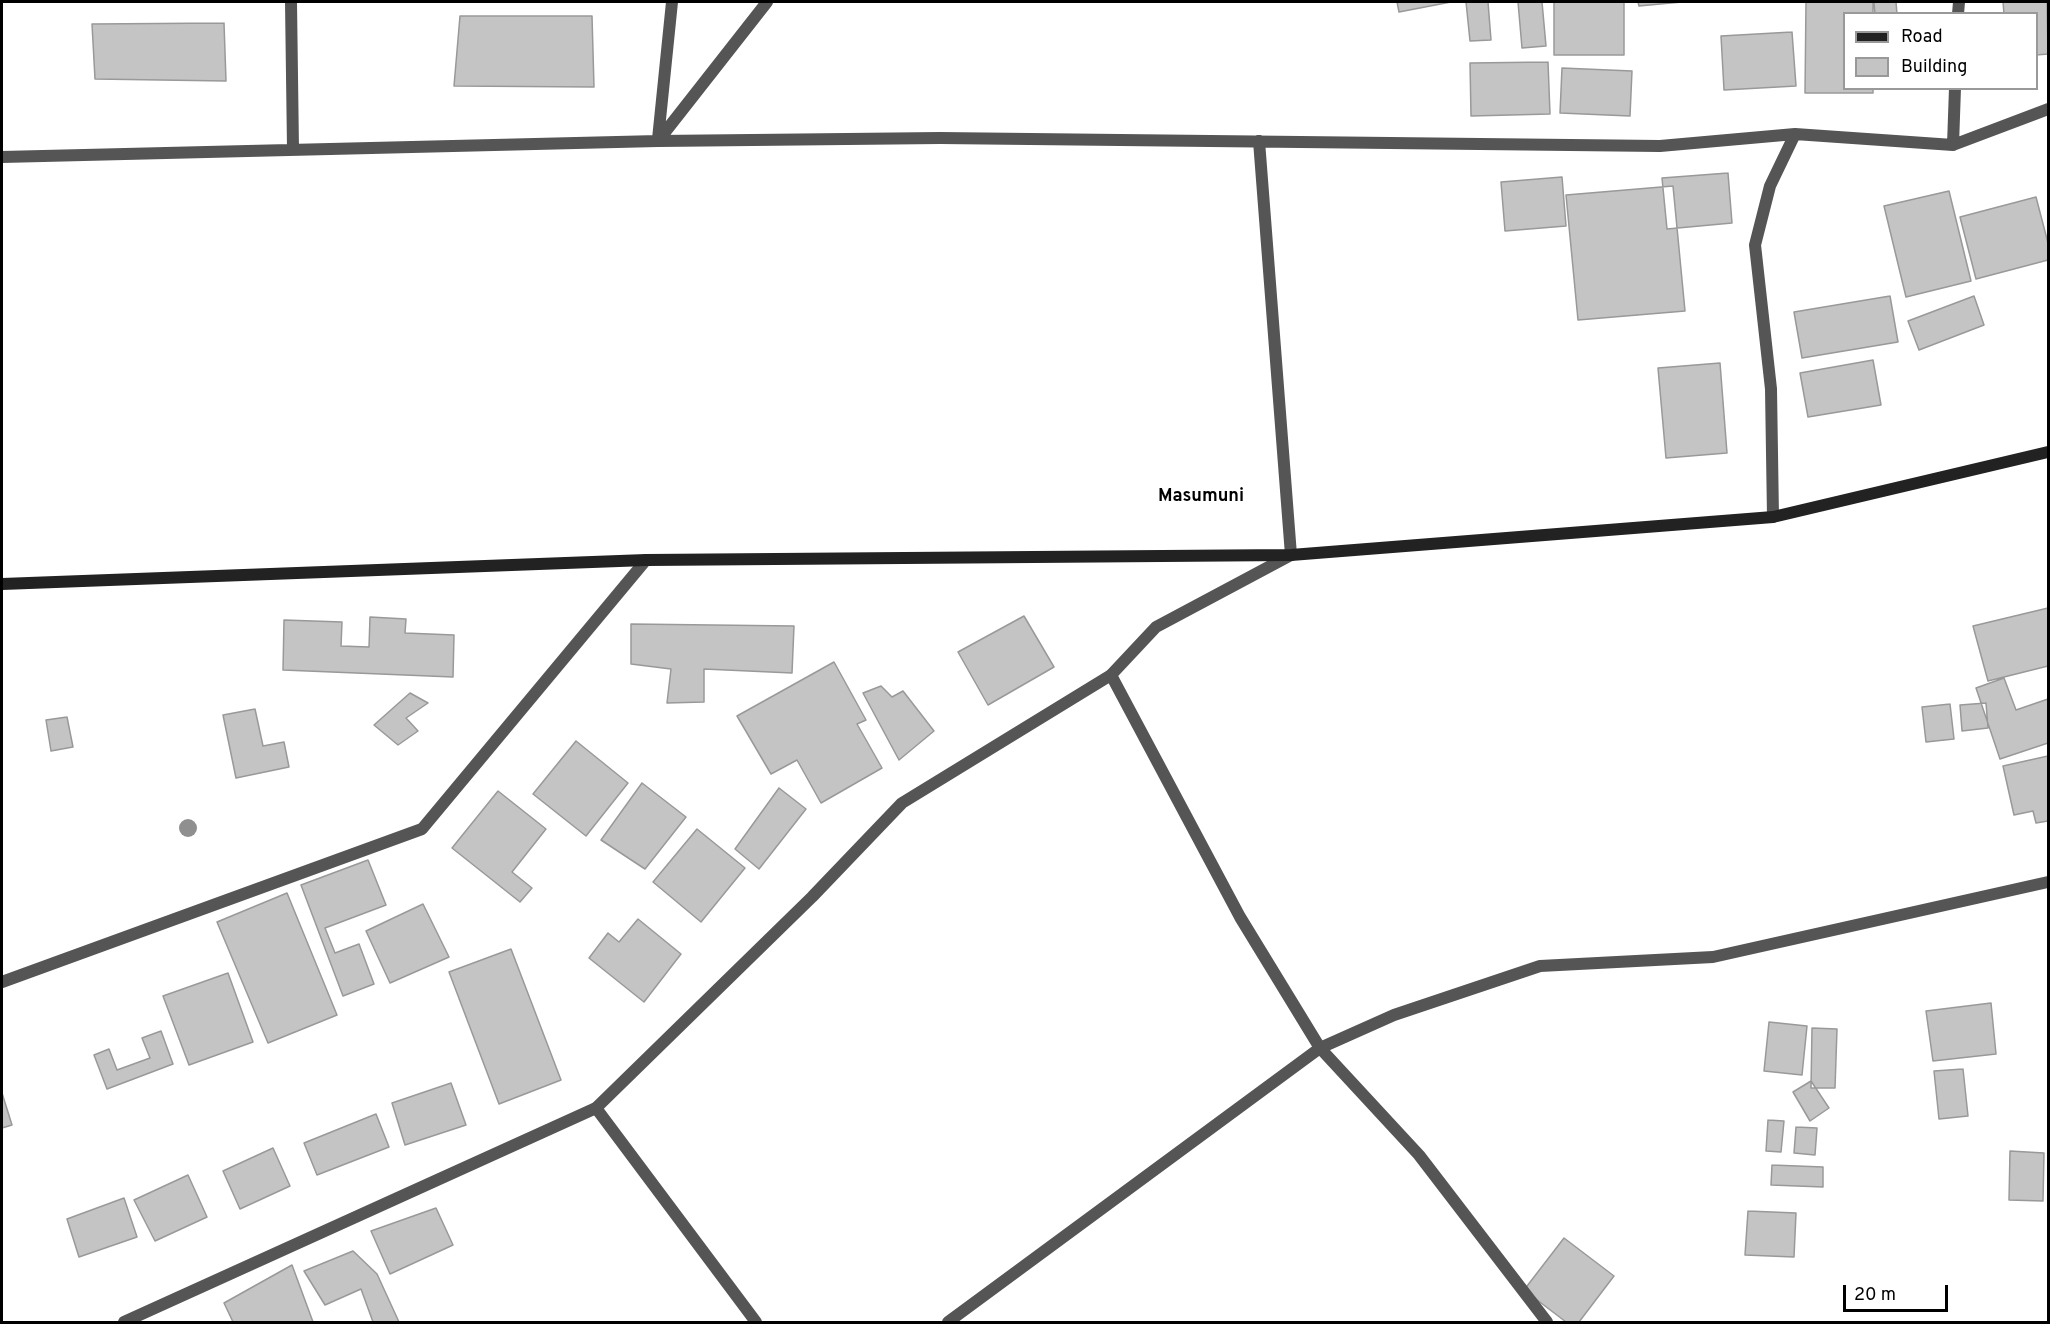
<!DOCTYPE html>
<html>
<head>
<meta charset="utf-8">
<style>
  body { margin:0 }
  #map { position:relative; width:2050px; height:1324px; overflow:hidden; background:#fff; font-family:Overpass,sans-serif }
  canvas { display:block }
  .frame { position:absolute; inset:0; border:3px solid #000; pointer-events:none }
  .legend { position:absolute; left:1843px; top:12px; width:195px; height:78px; box-sizing:border-box; background:#fff; border:2px solid #999; margin:0; padding:8px 10px; list-style:none; font-size:18px; color:#000 }
  .legend li { display:flex; align-items:center; gap:12px; height:30px }
  .legend b { width:30px; border:2px solid #999 }
  .scale { position:absolute; left:1843px; top:1285px; width:105px; height:27px; box-sizing:border-box; border:3px solid #000; border-top:0; padding-left:8px; font-size:18px; line-height:21px; white-space:nowrap; color:#000; -webkit-text-stroke:4px #fff; paint-order:stroke }
</style>
</head>
<body>
<div id="map">
<canvas width="2050" height="1324"></canvas>
<div class="frame"></div>
<ul class="legend">
<li><b style="height:8px;background:#222"></b>Road</li>
<li><b style="height:16px;background:#c4c4c4"></b>Building</li>
</ul>
<div class="scale">20 m</div>
</div>
<script>
const ctx = document.querySelector('canvas').getContext('2d');
ctx.lineJoin = 'round';
function paint(path, color) {
  ctx.fillStyle = color;
  ctx.fill(path, 'evenodd');
}
function shape(rows) {
  const path = new Path2D();
  for (const r of rows) {
    path.moveTo(r[0], r[1]);
    for (let i = 2; i < r.length; i += 2) path.lineTo(r[i], r[i + 1]);
  }
  return path;
}
function trace(path, color, width, dash) {
  ctx.strokeStyle = color;
  ctx.lineWidth = width;
  ctx.lineCap = dash ? 'butt' : 'round';
  ctx.setLineDash(dash || []);
  ctx.stroke(path);
}
function drawText(font, color, halo, rows, align = 'center') {
  ctx.font = font + ' Overpass,sans-serif';
  ctx.lineWidth = 6;
  ctx.setLineDash([]);
  ctx.textBaseline = 'middle';
  ctx.strokeStyle = halo;
  ctx.fillStyle = color;
  for (const [text, x, y, turn = 0] of rows) {
    ctx.save();
    ctx.translate(x, y);
    ctx.rotate((+turn || 0) * Math.PI / 180);
    ctx.textAlign = isNaN(turn) ? turn : align;
    if (halo) ctx.strokeText(text, 0, 0);
    ctx.fillText(text, 0, 0);
    ctx.restore();
  }
}
const building = shape([
  [1397,2,1451,2,1399,12,1397,2],
  [1466,2,1488,2,1491,40,1470,41,1466,2],
  [1518,2,1542,2,1546,46,1522,48,1518,2],
  [1554,2,1624,2,1624,55,1554,55,1554,2],
  [1638,2,1682,2,1639,6,1638,2],
  [1806,2,1873,2,1873,14,1844,14,1844,88,1873,88,1873,93,1805,93,1806,2],
  [1874,2,1896,2,1897,14,1875,14,1874,2],
  [2003,2,2047,2,2048,54,2036,55,2036,14,2004,14,2003,2],
  [460,16,592,16,594,87,454,86,460,16],
  [224,23,226,81,95,79,92,24,224,23],
  [1792,32,1796,86,1724,90,1721,36,1792,32],
  [1548,62,1550,114,1471,116,1470,63,1548,62],
  [1562,68,1632,71,1630,116,1560,113,1562,68],
  [1728,173,1732,223,1667,229,1662,178,1728,173],
  [1562,177,1566,226,1505,231,1501,182,1562,177],
  [1673,186,1685,311,1578,320,1566,195,1673,186],
  [1949,191,1971,281,1906,297,1884,206,1949,191],
  [2036,197,2048,243,2048,260,1976,279,1960,217,2036,197],
  [1890,296,1898,342,1802,358,1794,312,1890,296],
  [1974,296,1984,325,1919,350,1908,321,1974,296],
  [1873,360,1881,405,1808,417,1800,373,1873,360],
  [1720,363,1727,453,1666,458,1658,368,1720,363],
  [2048,608,2048,666,1988,681,1973,626,2048,608],
  [1024,616,1054,667,988,705,958,652,1024,616],
  [370,617,406,619,405,633,454,635,453,677,283,670,284,620,342,622,341,646,369,647,370,617],
  [631,624,794,626,792,673,704,669,704,702,667,703,671,669,631,664,631,624],
  [834,662,866,720,857,724,882,768,821,803,797,760,771,774,737,716,834,662],
  [2004,678,2016,710,2048,699,2048,743,2000,759,1976,688,2004,678],
  [881,686,892,697,903,691,934,731,899,760,863,693,881,686],
  [410,693,428,703,406,718,418,731,398,745,374,725,410,693],
  [1986,703,1988,728,1962,731,1960,705,1986,703],
  [1950,704,1954,739,1926,742,1922,707,1950,704],
  [255,709,263,746,284,742,289,767,236,778,223,715,255,709],
  [67,717,73,747,51,751,46,720,67,717],
  [576,741,628,783,586,836,533,794,576,741],
  [2048,756,2048,821,2036,823,2033,811,2014,815,2003,766,2048,756],
  [642,783,686,817,645,869,601,840,642,783],
  [779,788,806,809,759,869,735,849,779,788],
  [498,791,546,829,512,872,532,888,520,902,452,848,498,791],
  [697,829,745,868,701,922,653,882,697,829],
  [368,860,386,905,325,928,335,953,359,944,374,984,343,996,301,885,368,860],
  [287,893,337,1015,268,1043,217,922,287,893],
  [423,904,449,957,390,983,366,931,423,904],
  [638,919,681,954,644,1002,589,958,608,933,619,942,638,919],
  [511,949,561,1080,499,1104,449,972,511,949],
  [228,973,253,1042,189,1065,163,996,228,973],
  [1991,1003,1996,1054,1933,1061,1926,1011,1991,1003],
  [1769,1022,1807,1026,1802,1075,1764,1071,1769,1022],
  [1812,1028,1837,1029,1835,1088,1811,1088,1812,1028],
  [161,1031,173,1064,107,1089,94,1055,109,1049,117,1070,150,1058,142,1038,161,1031],
  [1963,1069,1968,1116,1939,1119,1934,1071,1963,1069],
  [1811,1081,1829,1108,1810,1121,1793,1092,1811,1081],
  [451,1083,466,1125,405,1145,392,1103,451,1083],
  [2,1093,12,1125,2,1128,2,1093],
  [376,1114,389,1147,317,1175,304,1143,376,1114],
  [1768,1120,1784,1121,1781,1152,1766,1151,1768,1120],
  [1796,1127,1817,1128,1815,1155,1794,1153,1796,1127],
  [273,1148,290,1186,240,1209,223,1171,273,1148],
  [2010,1151,2044,1153,2043,1201,2009,1200,2010,1151],
  [1772,1165,1823,1167,1823,1187,1771,1185,1772,1165],
  [188,1175,207,1217,155,1241,134,1200,188,1175],
  [124,1198,137,1237,79,1257,67,1219,124,1198],
  [436,1208,453,1245,390,1274,371,1231,436,1208],
  [1748,1211,1796,1213,1794,1257,1745,1255,1748,1211],
  [1564,1238,1614,1276,1579,1322,1566,1322,1524,1290,1564,1238],
  [353,1251,377,1274,399,1322,373,1322,361,1289,325,1305,304,1271,353,1251],
  [292,1265,313,1322,233,1322,224,1303,292,1265]
]);
const minor = shape([
  [291,2,293,149],
  [1958,14,1959,2],
  [658,139,672,2],
  [658,141,767,2],
  [1259,141,1291,555],
  [1953,145,1955,88],
  [2,157,658,141,940,138,1660,146,1795,134,1953,145,2048,109],
  [1773,517,1771,389,1755,245,1770,186,1795,134],
  [1111,675,1240,917,1320,1048,1419,1155,1547,1322],
  [2,982,422,829,646,560],
  [124,1322,596,1108]
]);
const tertiary = shape([
  [756,1322,596,1108,812,897,902,803,1111,675,1156,627,1291,555],
  [948,1322,1320,1048,1394,1015,1540,966,1713,957,2048,882]
]);
const secondary = shape([
  [2,584,646,560,1291,555,1773,517,2048,452]
]);
const trees = [
  [188,828]
];
const quarterNames = [
  ["Masumuni",1201,497]
];
paint(building, '#c4c4c4');
trace(building, '#999', 1.5);
trace(minor, '#555', 12);
trace(tertiary, '#555', 12);
trace(secondary, '#222', 12);
ctx.fillStyle = '#8f8f8f';
for (const [x, y] of trees) {
  ctx.beginPath();
  ctx.arc(x, y, 9, 0, 2 * Math.PI);
  ctx.fill();
}
drawText('bold 18px', '#000', '#fff', quarterNames);
</script>
</body>
</html>
